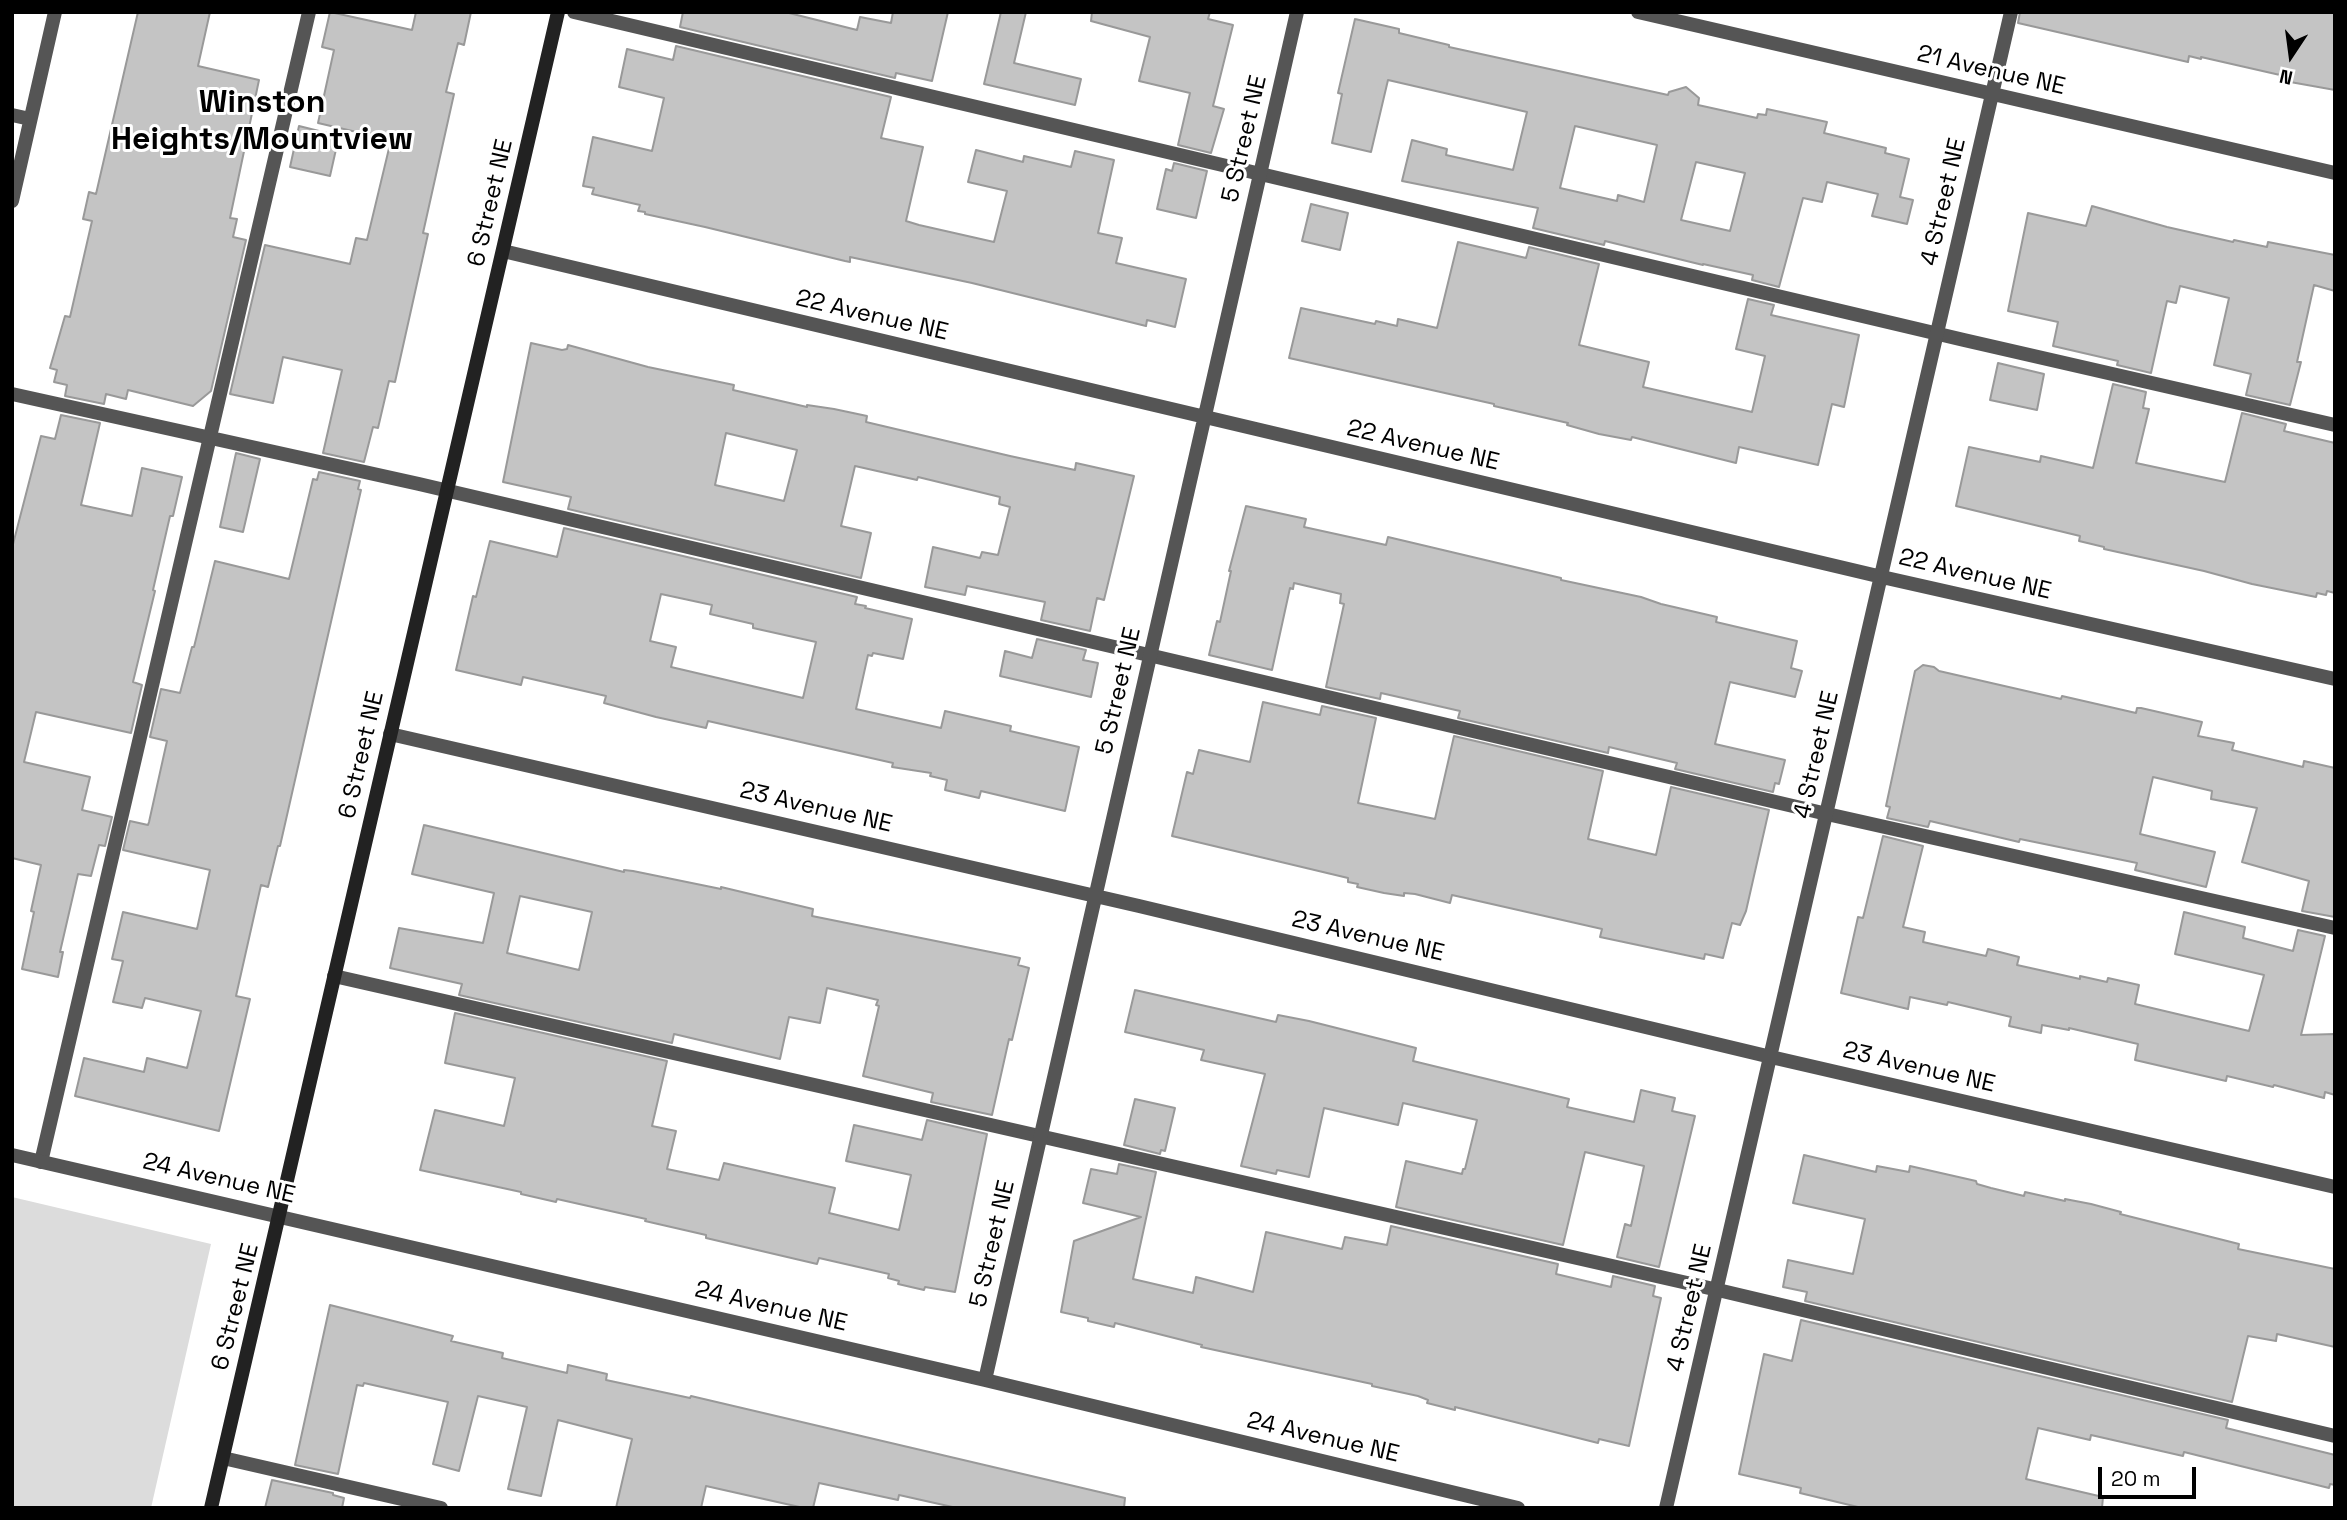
<!DOCTYPE html>
<html>
<head>
<meta charset="utf-8">
<style>
  body { margin:0 }
  #map { position:relative; width:2347px; height:1520px; overflow:hidden; background:#fff; font-family:"Space Grotesk",sans-serif }
  canvas { display:block }
  .frame { position:absolute; inset:0; border:14px solid #000; pointer-events:none }
  .north { position:absolute; left:2256px; top:21px; width:70px; height:70px; -webkit-text-stroke:5px #fff; paint-order:stroke; rotate:193deg; font-size:19px; font-weight:700; line-height:28px; text-align:center; color:#000 }
  .north::after { content:''; display:block; margin:auto; width:24px; height:32px; background:#000; clip-path:polygon(50% 0,100% 100%,50% 72%,0 100%) }
  .scale { position:absolute; left:2098px; top:1467px; width:98px; height:32px; box-sizing:border-box; border:4px solid #000; border-top:0; padding-left:9px; font-size:21px; line-height:24px; white-space:nowrap; color:#000; -webkit-text-stroke:5px #fff; paint-order:stroke }
</style>
</head>
<body>
<div id="map">
<canvas width="2347" height="1520"></canvas>
<div class="frame"></div>
<div class="north">N</div>
<div class="scale">20 m</div>
</div>
<script>
const ctx = document.querySelector('canvas').getContext('2d');
ctx.lineJoin = 'round';
function paint(path, color) {
  ctx.fillStyle = color;
  ctx.fill(path, 'evenodd');
}
function shape(rows) {
  const path = new Path2D();
  for (const r of rows) {
    path.moveTo(r[0], r[1]);
    for (let i = 2; i < r.length; i += 2) path.lineTo(r[i], r[i + 1]);
  }
  return path;
}
function trace(path, color, width, dash) {
  ctx.strokeStyle = color;
  ctx.lineWidth = width;
  ctx.lineCap = dash ? 'butt' : 'round';
  ctx.setLineDash(dash || []);
  ctx.stroke(path);
}
function drawText(font, color, halo, rows, align = 'center') {
  ctx.font = font + ' "Space Grotesk",sans-serif';
  ctx.lineWidth = 6;
  ctx.setLineDash([]);
  ctx.textBaseline = 'middle';
  ctx.strokeStyle = halo;
  ctx.fillStyle = color;
  for (const [text, x, y, turn = 0] of rows) {
    ctx.save();
    ctx.translate(x, y);
    ctx.rotate((+turn || 0) * Math.PI / 180);
    ctx.textAlign = isNaN(turn) ? turn : align;
    if (halo) ctx.strokeText(text, 0, 0);
    ctx.fillText(text, 0, 0);
    ctx.restore();
  }
}
const green = shape([
  [12,1197,211,1244,151,1508,12,1508]
]);
const building = shape([
  [138,12,210,12,198,66,259,80,230,218,237,219,233,237,246,240,211,391,193,406,128,390,126,399,106,394,104,404,65,396,67,385,54,382,57,370,50,368,65,316,70,317,92,221,83,219,89,192,96,194,138,12],
  [330,12,412,30,416,12,471,12,464,45,458,43,446,92,454,94,423,233,428,234,395,382,389,381,378,428,373,427,364,462,323,453,342,370,283,357,273,403,230,394,265,245,350,264,356,238,367,240,391,140,318,123,334,50,322,47,330,12],
  [683,12,785,12,857,30,860,17,891,23,893,12,948,12,932,81,896,73,895,78,680,27,683,12],
  [1001,12,1026,12,1014,63,1081,79,1075,105,984,84,1001,12],
  [1092,12,1210,12,1208,19,1233,25,1213,106,1224,109,1211,153,1178,145,1190,93,1139,81,1150,37,1091,21,1092,12],
  [2020,12,2335,12,2335,90,2279,80,2280,75,2201,57,2201,59,2189,56,2188,62,2018,23,2020,12],
  [1355,19,1399,29,1399,33,1449,45,1449,47,1668,95,1669,92,1686,87,1699,98,1698,105,1757,118,1758,114,1766,115,1767,109,1827,122,1824,133,1886,148,1885,153,1909,159,1900,197,1913,200,1907,224,1872,216,1878,194,1827,182,1822,202,1803,198,1779,287,1752,280,1753,275,1703,264,1703,265,1605,241,1604,245,1533,228,1538,208,1402,181,1412,140,1447,149,1446,155,1513,170,1527,112,1388,80,1371,152,1332,143,1342,94,1338,93,1355,19],
  [1575,126,1657,145,1644,202,1618,195,1617,201,1560,188,1575,126],
  [1696,162,1745,173,1730,231,1681,220,1696,162],
  [676,46,891,97,881,138,923,147,906,221,919,225,994,242,1007,191,968,182,976,150,1023,162,1024,156,1071,167,1075,151,1114,160,1098,233,1122,238,1116,263,1186,279,1175,327,1147,320,1146,326,972,283,850,257,850,262,845,261,705,227,645,214,645,212,638,211,640,205,592,194,594,188,583,186,593,137,652,151,664,98,619,87,627,49,673,60,676,46],
  [299,126,339,136,330,176,290,167,299,126],
  [1174,163,1207,171,1196,218,1157,209,1166,169,1172,171,1174,163],
  [1311,204,1348,213,1340,250,1302,241,1311,204],
  [2092,206,2167,227,2233,242,2234,240,2267,247,2268,242,2335,255,2335,291,2314,285,2297,362,2301,362,2290,405,2246,395,2251,374,2214,365,2229,298,2180,286,2176,303,2167,301,2151,373,2117,365,2118,361,2053,346,2058,322,2008,311,2028,213,2086,226,2092,206],
  [1458,242,1526,258,1529,247,1599,264,1579,345,1649,362,1643,387,1752,412,1765,356,1736,349,1748,299,1774,305,1771,315,1859,335,1844,407,1832,404,1818,465,1739,447,1736,463,1632,437,1631,440,1599,434,1567,425,1568,423,1494,406,1494,404,1289,358,1301,308,1375,324,1376,321,1397,326,1398,319,1437,328,1458,242],
  [531,343,562,350,567,349,568,345,648,367,734,385,733,390,807,407,807,405,834,409,867,416,866,422,1010,456,1075,470,1076,463,1134,476,1104,600,1097,598,1090,631,1041,620,1045,602,967,586,965,595,925,587,933,547,980,558,982,552,998,555,1010,507,999,504,1000,497,918,477,917,480,855,466,841,526,871,533,861,578,568,509,571,497,503,482,531,343],
  [726,433,797,450,784,501,715,485,726,433],
  [1998,363,2044,374,2037,410,1990,400,1998,363],
  [2113,384,2146,392,2143,408,2149,409,2136,463,2225,482,2242,413,2286,424,2284,431,2335,443,2335,593,2327,591,2326,595,2317,593,2316,597,2252,584,2204,571,2104,549,2104,547,2079,541,2080,536,1956,506,1969,447,2040,462,2041,456,2093,468,2113,384],
  [61,415,100,423,81,505,132,516,142,468,182,477,173,516,170,516,153,590,155,591,133,682,142,685,131,733,36,712,24,762,90,777,82,810,112,817,105,846,99,845,91,876,78,874,60,952,63,952,58,977,22,969,34,912,31,911,41,865,12,858,12,548,41,436,55,439,61,415],
  [236,453,260,459,243,532,220,527,236,453],
  [319,472,360,481,358,489,361,490,280,846,278,846,268,887,261,885,236,996,250,999,219,1131,75,1096,84,1058,144,1072,147,1058,187,1068,201,1011,145,998,142,1008,113,1002,123,961,112,959,123,912,197,929,210,870,123,850,130,821,148,825,149,822,167,741,150,737,161,689,180,693,192,647,194,647,215,561,289,579,313,479,317,480,319,472],
  [1246,506,1306,519,1304,527,1386,545,1388,537,1561,578,1561,580,1641,597,1661,604,1717,617,1716,622,1797,641,1791,668,1802,671,1795,697,1730,682,1715,744,1785,760,1779,784,1775,783,1773,792,1675,769,1677,763,1609,747,1608,753,1458,718,1460,711,1381,693,1380,699,1326,687,1344,604,1340,603,1341,594,1294,583,1293,589,1290,588,1272,670,1209,655,1217,621,1220,622,1231,571,1229,571,1246,506],
  [564,528,857,597,855,604,866,606,865,608,912,619,903,659,873,653,872,656,868,655,856,709,941,728,945,711,1011,726,1010,731,1079,747,1065,811,981,791,979,798,945,790,947,780,930,776,931,773,892,767,893,763,708,721,706,728,656,717,604,703,606,696,523,677,521,685,456,670,473,596,476,597,490,541,557,557,564,528],
  [661,594,712,605,710,614,753,624,753,628,816,642,803,698,671,667,676,647,650,641,661,594],
  [1037,639,1086,650,1083,660,1098,663,1091,697,1000,676,1005,651,1032,658,1037,639],
  [1923,665,1934,667,1939,671,2061,699,2062,696,2136,713,2137,708,2141,708,2202,722,2198,736,2234,743,2232,750,2303,767,2304,761,2335,768,2335,917,2302,911,2309,881,2242,862,2257,808,2211,799,2212,791,2153,777,2140,834,2215,852,2206,887,2135,870,2137,863,2020,839,2019,842,1930,821,1928,827,1887,818,1890,807,1886,806,1915,671,1923,665],
  [1263,702,1320,715,1322,706,1376,718,1358,803,1435,819,1454,736,1603,771,1588,839,1656,855,1671,787,1769,810,1746,911,1740,925,1732,923,1723,958,1705,954,1704,959,1600,937,1602,929,1452,895,1450,903,1415,894,1404,893,1404,896,1384,893,1357,887,1358,884,1348,882,1348,878,1172,836,1187,772,1193,774,1199,750,1250,762,1263,702],
  [424,825,624,872,624,870,633,871,721,889,721,887,813,909,812,916,1020,958,1018,965,1029,968,1012,1040,1009,1039,992,1115,931,1102,933,1093,863,1076,879,1006,876,1005,878,1000,827,988,820,1023,789,1017,780,1059,674,1034,672,1043,459,995,462,984,390,968,399,928,483,943,494,893,412,874,424,825],
  [520,896,592,912,579,970,507,953,520,896],
  [1883,836,1923,846,1903,927,1925,932,1923,942,1986,956,1988,949,2019,957,2017,965,2080,979,2080,976,2107,982,2108,978,2139,985,2135,1004,2249,1031,2264,975,2175,954,2184,912,2245,927,2243,938,2293,951,2298,930,2325,936,2301,1035,2335,1034,2335,1095,2325,1092,2324,1098,2274,1085,2273,1087,2227,1076,2226,1081,2135,1060,2138,1044,2069,1028,2069,1030,2042,1025,2041,1033,2009,1026,2011,1017,1948,1002,1947,1005,1910,997,1908,1009,1841,993,1858,917,1863,918,1883,836],
  [1135,990,1276,1022,1278,1015,1309,1021,1416,1048,1413,1061,1569,1099,1567,1107,1634,1122,1641,1090,1675,1098,1672,1111,1695,1116,1659,1267,1617,1257,1625,1224,1631,1226,1644,1166,1585,1152,1563,1245,1396,1207,1406,1161,1462,1174,1463,1169,1465,1169,1477,1120,1403,1103,1398,1125,1324,1108,1309,1177,1277,1170,1276,1174,1241,1166,1265,1074,1201,1060,1204,1050,1125,1032,1135,990],
  [455,1013,667,1061,652,1126,676,1131,667,1169,719,1180,724,1163,835,1188,829,1213,899,1230,911,1175,846,1161,854,1125,922,1140,927,1120,987,1134,955,1292,925,1287,924,1290,898,1284,899,1281,888,1278,889,1274,819,1258,817,1264,706,1238,706,1235,645,1221,646,1219,557,1199,556,1202,521,1194,521,1192,420,1170,435,1110,504,1126,515,1078,445,1063,455,1013],
  [1135,1099,1175,1108,1165,1151,1161,1150,1160,1154,1124,1145,1135,1099],
  [1804,1155,1876,1172,1877,1166,1909,1172,1910,1166,1976,1181,1977,1184,1991,1188,2024,1196,2025,1192,2065,1201,2065,1199,2091,1204,2121,1212,2120,1214,2239,1244,2238,1249,2335,1269,2335,1347,2277,1334,2276,1341,2248,1336,2232,1402,1805,1301,1807,1292,1783,1287,1788,1260,1853,1274,1865,1219,1793,1203,1804,1155],
  [1119,1164,1156,1172,1133,1279,1193,1293,1196,1277,1253,1292,1266,1232,1342,1249,1345,1237,1387,1245,1391,1226,1558,1264,1556,1274,1611,1287,1613,1276,1655,1286,1653,1296,1661,1298,1629,1446,1599,1439,1598,1443,1455,1407,1455,1410,1427,1403,1428,1400,1418,1396,1372,1386,1372,1384,1201,1347,1202,1345,1115,1323,1114,1327,1088,1321,1088,1318,1061,1312,1074,1241,1141,1217,1083,1203,1091,1169,1117,1174,1119,1164],
  [330,1305,453,1336,451,1341,503,1353,502,1358,567,1373,568,1365,607,1374,606,1380,690,1398,691,1396,1125,1498,1124,1508,957,1508,899,1495,898,1500,819,1483,813,1508,804,1508,706,1486,701,1508,616,1508,632,1439,558,1420,541,1496,508,1489,527,1407,478,1396,459,1471,433,1464,448,1402,364,1383,363,1386,357,1385,338,1474,295,1465,330,1305],
  [1801,1320,2228,1420,2226,1428,2335,1455,2335,1485,2330,1484,2329,1488,2184,1452,2183,1456,2091,1435,2090,1440,2038,1428,2026,1479,2103,1497,2102,1508,1862,1508,1800,1493,1801,1488,1739,1474,1764,1354,1792,1361,1801,1320],
  [272,1480,333,1493,333,1495,344,1498,342,1508,265,1508,272,1480]
]);
const lane = shape([
  [574,12,1964,340,2335,425],
  [12,394,419,484,1827,814,2335,928],
  [334,976,1718,1290,2335,1436],
  [41,1162,309,12],
  [223,1458,441,1508]
]);
const street = shape([
  [1638,12,2335,173],
  [12,115,30,119],
  [12,201,55,12],
  [503,251,1882,577,2335,679],
  [390,734,1139,906,1771,1057,2335,1187],
  [12,1155,985,1380,1518,1508],
  [985,1380,1297,12],
  [1666,1508,2011,12]
]);
const secondary = shape([
  [211,1508,558,12]
]);
const streetNames = [
  ["21 Avenue NE",1991,71,13],
  ["5 Street NE",1245,139,-77],
  ["4 Street NE",1944,202,-77],
  ["6 Street NE",491,203,-77],
  ["22 Avenue NE",872,316,13],
  ["22 Avenue NE",1423,446,13],
  ["22 Avenue NE",1975,575,13],
  ["5 Street NE",1119,691,-77],
  ["6 Street NE",362,755,-77],
  ["4 Street NE",1817,755,-77],
  ["23 Avenue NE",816,808,13],
  ["23 Avenue NE",1368,937,13],
  ["23 Avenue NE",1919,1068,13],
  ["24 Avenue NE",219,1179,13],
  ["5 Street NE",993,1244,-77],
  ["6 Street NE",236,1307,-76],
  ["24 Avenue NE",771,1307,13],
  ["4 Street NE",1690,1308,-77],
  ["24 Avenue NE",1323,1438,13]
];
const districtNames = [
  ["Winston",262,103],
  ["Heights/Mountview",262,140]
];
paint(green, '#dcdcdc');
paint(building, '#c4c4c4');
trace(building, '#999', 2);
trace(lane, '#555', 14);
trace(street, '#555', 14);
trace(secondary, '#222', 14);
drawText('24px', '#000', '#fff', streetNames);
drawText('bold 32px', '#000', '#fff', districtNames);
</script>
</body>
</html>
